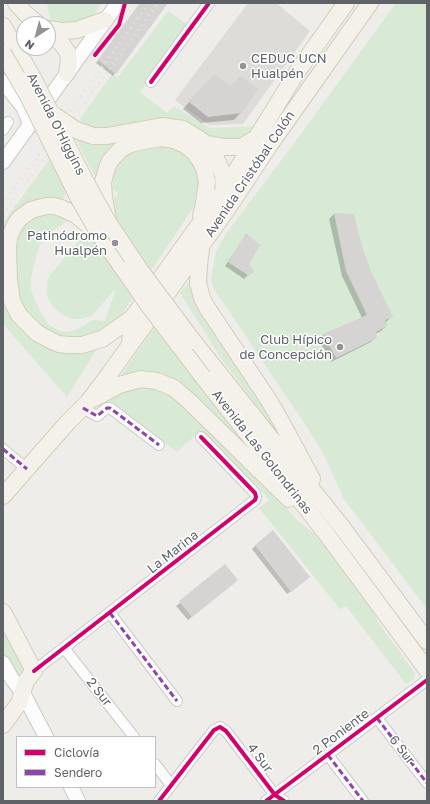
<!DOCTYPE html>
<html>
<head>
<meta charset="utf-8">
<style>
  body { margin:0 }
  #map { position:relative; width:430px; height:804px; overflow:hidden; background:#eeede9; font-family:"Golos Text",sans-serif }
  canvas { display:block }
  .frame { position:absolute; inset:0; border:4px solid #5f6267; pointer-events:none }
  .legend { position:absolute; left:16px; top:736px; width:140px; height:52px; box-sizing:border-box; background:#fff; border:1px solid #bfc0c2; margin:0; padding:5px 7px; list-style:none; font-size:12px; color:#5f6267 }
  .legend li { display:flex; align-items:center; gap:8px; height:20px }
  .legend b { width:20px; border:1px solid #bfc0c2 }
  .north { position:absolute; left:16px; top:16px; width:40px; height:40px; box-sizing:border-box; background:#fff; border:1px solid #bfc0c2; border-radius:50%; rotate:216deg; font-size:11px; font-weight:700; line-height:16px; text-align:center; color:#5f6267 }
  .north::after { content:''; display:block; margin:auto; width:14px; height:18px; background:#919394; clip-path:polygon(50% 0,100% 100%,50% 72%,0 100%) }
</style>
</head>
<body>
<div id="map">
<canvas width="430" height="804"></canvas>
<div class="frame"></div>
<ul class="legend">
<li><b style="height:5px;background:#d6006c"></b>Ciclovía</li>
<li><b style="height:5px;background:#8e44ad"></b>Sendero</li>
</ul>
<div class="north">N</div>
</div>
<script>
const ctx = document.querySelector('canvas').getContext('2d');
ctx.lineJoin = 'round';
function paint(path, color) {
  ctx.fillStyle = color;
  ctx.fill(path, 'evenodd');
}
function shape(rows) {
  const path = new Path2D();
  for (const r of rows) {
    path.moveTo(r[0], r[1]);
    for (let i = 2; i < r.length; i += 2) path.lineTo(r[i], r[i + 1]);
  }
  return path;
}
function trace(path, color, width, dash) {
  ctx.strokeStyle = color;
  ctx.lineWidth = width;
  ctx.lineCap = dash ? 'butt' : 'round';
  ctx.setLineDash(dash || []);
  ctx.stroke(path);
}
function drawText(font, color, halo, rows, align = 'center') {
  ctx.font = font + ' "Golos Text",sans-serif';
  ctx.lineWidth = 3;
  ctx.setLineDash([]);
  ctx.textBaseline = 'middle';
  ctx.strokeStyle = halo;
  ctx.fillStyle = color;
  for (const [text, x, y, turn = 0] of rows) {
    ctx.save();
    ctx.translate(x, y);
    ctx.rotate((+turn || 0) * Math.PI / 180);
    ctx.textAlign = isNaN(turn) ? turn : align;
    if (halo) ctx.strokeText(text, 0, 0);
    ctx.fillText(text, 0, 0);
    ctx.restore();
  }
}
const education = shape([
  [248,3,276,3,310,31,243,124,209,125,175,100]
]);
const green = shape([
  [47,3,102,3,94,15,79,23,51,24],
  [396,3,427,3,427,609,344,499,323,453,305,424,214,289,211,279,216,252,226,234,301,134],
  [168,11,188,25,140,92,167,113,174,106,210,128,261,126,240,141,100,131,84,126,80,119,112,74,118,77],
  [75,138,85,143,95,144,107,144,122,141,96,178],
  [148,145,177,147,191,158,201,181,197,202,122,314,111,326,88,339,52,337,22,311,14,280,17,242,20,230,36,215,49,211,71,218,46,236,40,245,36,256,31,278,31,289,34,298,42,315,49,325,60,331,69,332,75,330,93,320,105,321,113,297,115,289,92,316,80,319,74,319,63,315,53,307,47,295,47,283,49,276,118,194,113,189,112,167,118,158],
  [52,156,67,188,63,201,11,223,7,300,32,337,47,348,69,353,98,347,67,397,3,324,3,223],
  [192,279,267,409,287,447,221,358,180,293],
  [154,328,263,465,168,378,155,372,140,372,121,375],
  [151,385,175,397,278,498,296,519,317,536,369,604,380,625,415,673,413,680,406,684,346,606,340,609,259,508,269,500,258,486,251,481,200,431,177,452,108,399,123,389],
  [3,624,25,670,19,674,15,673,11,669,3,653]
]);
const shadow = shape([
  [140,3,163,3,113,76,96,63],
  [207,82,230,88,241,112,234,120,201,123,183,109],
  [334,214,361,246,369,269,391,317,385,323,386,326,381,331,375,334,376,337,371,342,331,362,319,340,323,335,362,318,342,276,329,219],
  [246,235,248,264,252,271,244,279,225,266],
  [256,545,305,581,287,594,252,549],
  [225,565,233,584,188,620,176,606]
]);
const building = shape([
  [140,3,168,3,116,74,98,60],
  [214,74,230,86,241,76,258,89,242,113,208,117,189,102],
  [334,213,354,214,362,246,370,269,393,317,385,320,387,326,376,332,377,338,336,358,323,334,367,315,346,271],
  [246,233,260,245,249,264,254,271,249,276,228,262],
  [273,530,310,577,291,592,255,545],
  [225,564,238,580,192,617,179,601]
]);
const street = shape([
  [151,82,209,3],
  [3,130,8,122],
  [83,408,97,416,107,408,110,408,159,445],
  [3,449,27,469],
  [110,613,177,701],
  [64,648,134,737],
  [34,671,255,500,256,497,255,493,201,437],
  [377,718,427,783],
  [328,755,363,801],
  [155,764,171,785],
  [159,801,214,730,220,727,226,731,275,795,284,801],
  [266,801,427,680]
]);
const secondary = shape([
  [3,82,23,107,28,118,29,125],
  [3,162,118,3],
  [3,663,12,679,23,693,46,737],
  [71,787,78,801]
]);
const primary = shape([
  [16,3,25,13,38,24],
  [3,26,32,76],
  [48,29,61,31,77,30,105,20],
  [48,32,62,44,68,53,69,61,67,73],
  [93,136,107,136,162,126,183,129,201,140,212,151,216,158,223,174,224,193],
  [206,144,224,147,238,147,243,146,255,139],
  [108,219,104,197,103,182,107,168,110,161,120,150,128,145,138,142,161,138,174,140,185,145,194,152,201,162,204,168,207,182,204,203,201,216],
  [201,249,199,265,198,283,202,298,206,306,268,399,282,423,312,479],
  [124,270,99,234,76,215,61,208,54,206,46,206,31,210,19,219,15,225,9,237,8,250,9,280,12,301,19,315,37,333,52,341,59,344,68,345,82,345,102,339,132,318],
  [193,341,342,527,427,641],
  [130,345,132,318,225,189,297,72,346,3],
  [203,377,325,532,427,670],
  [95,398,119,385,141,379,157,381,174,388,189,401,289,499],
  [3,496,68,422,88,402,110,373,226,211,269,146,370,3],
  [3,612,34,671,26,681,19,703,3,725]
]);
const rail = shape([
  [3,203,149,3],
  [3,214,158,3]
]);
const primaryBridge = shape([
  [3,53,28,96,77,195,99,234],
  [32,76,89,188,108,222,140,270,193,341],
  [54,115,76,130,93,136],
  [124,270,149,306,203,377]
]);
const quiet = shape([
  [83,408,97,416,107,408,110,408,159,445],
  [3,449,27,469],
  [110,613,177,701],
  [377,718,427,783],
  [328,755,363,801]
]);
const cycleway = shape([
  [95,55,119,25,125,3],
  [151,82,209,3],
  [34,671,255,500,256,497,255,493,201,437],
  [159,801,214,730,220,727,226,731,275,795,284,801],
  [266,801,427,680]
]);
const markers = [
  [243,66,4,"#919394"],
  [115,243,4,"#919394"],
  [340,347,4,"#919394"]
];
const poiNames = [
  ["CEDUC UCN",251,59,"left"],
  ["Hualpén",251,74,"left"],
  ["Patinódromo",107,236],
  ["Hualpén",107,251],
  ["Club Hípico",332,340],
  ["de Concepción",332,355]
];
const streetNames = [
  ["Avenida O'Higgins",56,124,63],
  ["Avenida Cristóbal Colón",250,174,-56],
  ["Avenida Las Golondrinas",262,452,52],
  ["La Marina",173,552,-38],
  ["2 Sur",99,692,52],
  ["2 Poniente",341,732,-37],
  ["6 Sur",402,750,52],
  ["4 Sur",260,758,53]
];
paint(education, '#dedcd8');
paint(green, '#d8e9d6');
paint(shadow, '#0003');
paint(building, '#d5d4d2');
trace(street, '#cbcbcb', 12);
trace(secondary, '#cacaca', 16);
trace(primary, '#d4ceb9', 18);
trace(street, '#fcfcfc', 10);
trace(secondary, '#fcfcfc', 14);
trace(primary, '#f3f1e9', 16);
trace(rail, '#e3e4e3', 3, [1, 5]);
trace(primaryBridge, '#d4ceb9', 18, []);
trace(primaryBridge, '#f3f1e9', 16);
trace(quiet, '#8e44ad', 3, [6, 3]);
trace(cycleway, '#d6006c', 4);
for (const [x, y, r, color] of markers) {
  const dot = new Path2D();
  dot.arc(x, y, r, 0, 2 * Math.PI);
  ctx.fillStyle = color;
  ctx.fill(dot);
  trace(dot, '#fff', 1.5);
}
drawText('13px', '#5f6267', '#fff', poiNames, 'right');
drawText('13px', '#5f6267', '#fff', streetNames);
</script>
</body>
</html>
